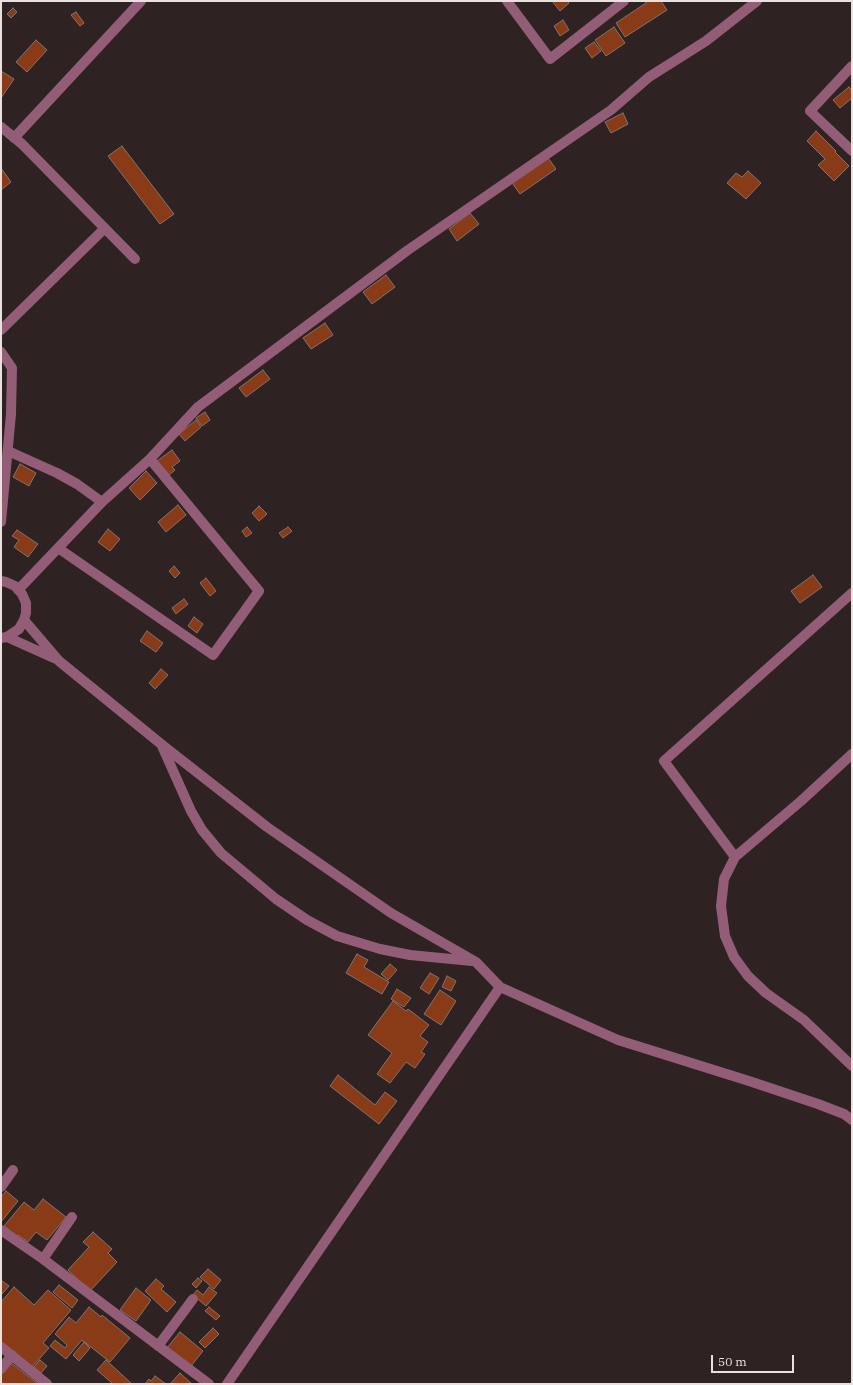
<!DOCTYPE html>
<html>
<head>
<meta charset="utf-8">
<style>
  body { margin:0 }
  #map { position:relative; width:853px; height:1385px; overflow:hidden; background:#2e2222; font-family:"IBM Plex Serif",serif }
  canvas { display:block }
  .frame { position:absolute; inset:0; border:2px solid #e9e0e0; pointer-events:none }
  .scale { position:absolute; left:711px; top:1355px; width:83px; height:18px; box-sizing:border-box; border:2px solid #e9e0e0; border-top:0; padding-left:5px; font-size:12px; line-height:14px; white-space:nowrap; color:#e9e0e0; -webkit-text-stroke:3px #2e2222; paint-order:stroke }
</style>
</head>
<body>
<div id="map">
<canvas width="853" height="1385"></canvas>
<div class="frame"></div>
<div class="scale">50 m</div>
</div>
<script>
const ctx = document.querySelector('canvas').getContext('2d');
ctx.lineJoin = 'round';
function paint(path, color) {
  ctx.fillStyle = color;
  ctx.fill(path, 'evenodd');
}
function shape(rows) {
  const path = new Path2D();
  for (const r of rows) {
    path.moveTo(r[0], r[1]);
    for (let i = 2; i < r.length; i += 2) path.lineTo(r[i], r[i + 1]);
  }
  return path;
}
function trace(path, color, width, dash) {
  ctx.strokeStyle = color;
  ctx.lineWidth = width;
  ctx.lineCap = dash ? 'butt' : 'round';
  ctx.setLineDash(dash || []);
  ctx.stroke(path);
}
const building = shape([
  [552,1,568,1,569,3,560,11,552,1],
  [645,1,661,1,667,10,625,37,616,23,646,3,645,1],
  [13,8,17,12,11,18,7,14,13,8],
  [76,12,84,23,80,26,71,15,76,12],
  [563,20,569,30,560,36,554,26,563,20],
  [614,27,625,43,606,56,595,40,614,27],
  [36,40,47,50,27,72,16,62,36,40],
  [594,42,601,51,592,58,585,48,594,42],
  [1,71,14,79,1,98,1,71],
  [849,87,852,90,852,98,840,108,833,100,849,87],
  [623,113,628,124,611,133,605,122,623,113],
  [816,131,836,151,835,152,849,166,834,181,818,165,825,159,807,141,816,131],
  [122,146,174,214,160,224,108,156,122,146],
  [546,155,556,169,520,194,510,180,546,155],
  [1,168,11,182,1,190,1,168],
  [748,171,761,183,746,199,727,183,736,173,742,177,748,171],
  [470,213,479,224,457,241,449,229,470,213],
  [386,275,395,287,372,304,363,292,386,275],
  [325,323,333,335,311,349,303,338,325,323],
  [263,370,270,379,246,397,239,388,263,370],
  [205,412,210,420,202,426,196,418,205,412],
  [196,420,201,427,185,441,179,434,196,420],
  [172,450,180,461,172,467,175,470,169,475,157,461,172,450],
  [20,464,36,473,29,486,13,477,20,464],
  [146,471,157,483,140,500,129,488,146,471],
  [178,505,186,515,166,532,158,522,178,505],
  [259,506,267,514,259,521,252,513,259,506],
  [247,527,252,533,246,537,242,531,247,527],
  [288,527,292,531,283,538,279,533,288,527],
  [108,529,120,539,110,551,98,542,108,529],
  [17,530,38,544,28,557,14,547,19,540,12,536,17,530],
  [174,566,180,573,175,578,169,571,174,566],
  [813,575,822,587,800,603,791,591,813,575],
  [206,578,216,591,210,596,200,583,206,578],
  [184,599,188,604,176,614,172,608,184,599],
  [194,617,203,624,197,633,188,626,194,617],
  [147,631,163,643,156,652,140,641,147,631],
  [161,669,168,675,155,689,149,683,161,669],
  [357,954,368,960,364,967,389,982,382,994,346,973,357,954],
  [390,964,397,970,388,980,381,974,390,964],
  [430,973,439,978,429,994,420,988,430,973],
  [447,976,456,981,451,991,442,987,447,976],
  [397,989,411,998,404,1007,391,999,397,989],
  [440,990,456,1001,441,1025,424,1014,440,990],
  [393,1001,406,1011,408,1009,429,1025,420,1036,428,1042,421,1052,425,1054,415,1068,406,1062,390,1083,377,1074,392,1053,368,1035,393,1001],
  [338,1075,375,1105,385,1092,397,1101,379,1124,330,1086,338,1075],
  [6,1191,18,1201,1,1222,1,1197,6,1191],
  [43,1199,66,1217,47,1240,36,1232,28,1242,18,1235,17,1236,4,1226,24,1202,34,1210,43,1199],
  [93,1232,112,1249,108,1253,117,1262,90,1291,68,1270,89,1247,83,1242,93,1232],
  [208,1269,221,1280,214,1289,200,1277,208,1269],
  [198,1278,202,1281,196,1288,192,1284,198,1278],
  [156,1279,164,1286,161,1289,176,1302,167,1312,145,1291,156,1279],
  [1,1280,9,1286,2,1294,1,1293,1,1280],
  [59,1285,78,1300,72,1308,53,1292,59,1285],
  [14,1287,34,1305,48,1290,71,1310,43,1343,49,1348,32,1367,21,1360,1,1342,1,1302,14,1287],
  [209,1287,217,1293,206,1306,193,1295,197,1290,203,1295,209,1287],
  [136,1288,151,1300,136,1321,120,1310,136,1288],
  [89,1307,101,1317,102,1315,130,1338,110,1362,82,1340,66,1359,50,1346,55,1340,65,1348,67,1345,55,1334,69,1317,76,1323,89,1307],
  [209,1307,220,1316,216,1320,205,1311,209,1307],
  [213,1328,219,1334,205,1348,199,1342,213,1328],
  [180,1332,203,1351,191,1366,166,1349,180,1332],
  [84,1342,90,1348,79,1361,73,1355,84,1342],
  [40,1360,47,1366,41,1373,34,1367,40,1360],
  [106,1360,132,1384,113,1384,97,1370,106,1360],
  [10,1362,38,1384,1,1384,1,1374,10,1362],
  [180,1373,192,1384,170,1384,180,1373],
  [155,1376,166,1384,145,1384,149,1379,151,1381,155,1376]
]);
const minor = shape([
  [507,1,550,59,624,1],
  [852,66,810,111,852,151],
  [1,127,22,144,135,259],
  [14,138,141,1],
  [1,330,104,229],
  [1,352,12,368,11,414,1,522],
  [8,451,57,473,77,484,102,502],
  [58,548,213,655,259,591,150,459],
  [1,581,6,582,15,586,22,594,26,603,26,613,24,620,19,629,7,637,1,638],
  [18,590,102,502,150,459,198,407,408,250,611,110,649,77,706,41,757,1],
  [852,593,664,761,735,857,801,801,852,754],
  [24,620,59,661,166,748,267,827,391,913,476,962,500,987,618,1040,749,1081,818,1104,844,1114,852,1120],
  [7,637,56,659],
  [162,746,191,811,202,830,221,853,276,899,307,920,337,936,380,949,410,955,472,961],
  [735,857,724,879,721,906,725,936,734,957,748,976,766,993,804,1020,852,1066],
  [1,1187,13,1170],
  [1,1230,43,1259,209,1384],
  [43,1259,72,1217],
  [158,1346,193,1299],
  [1,1347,47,1384],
  [1,1369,12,1355],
  [227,1384,500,987]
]);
paint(building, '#893b18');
trace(building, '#82746e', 1);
trace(minor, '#935d78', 10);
</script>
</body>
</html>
